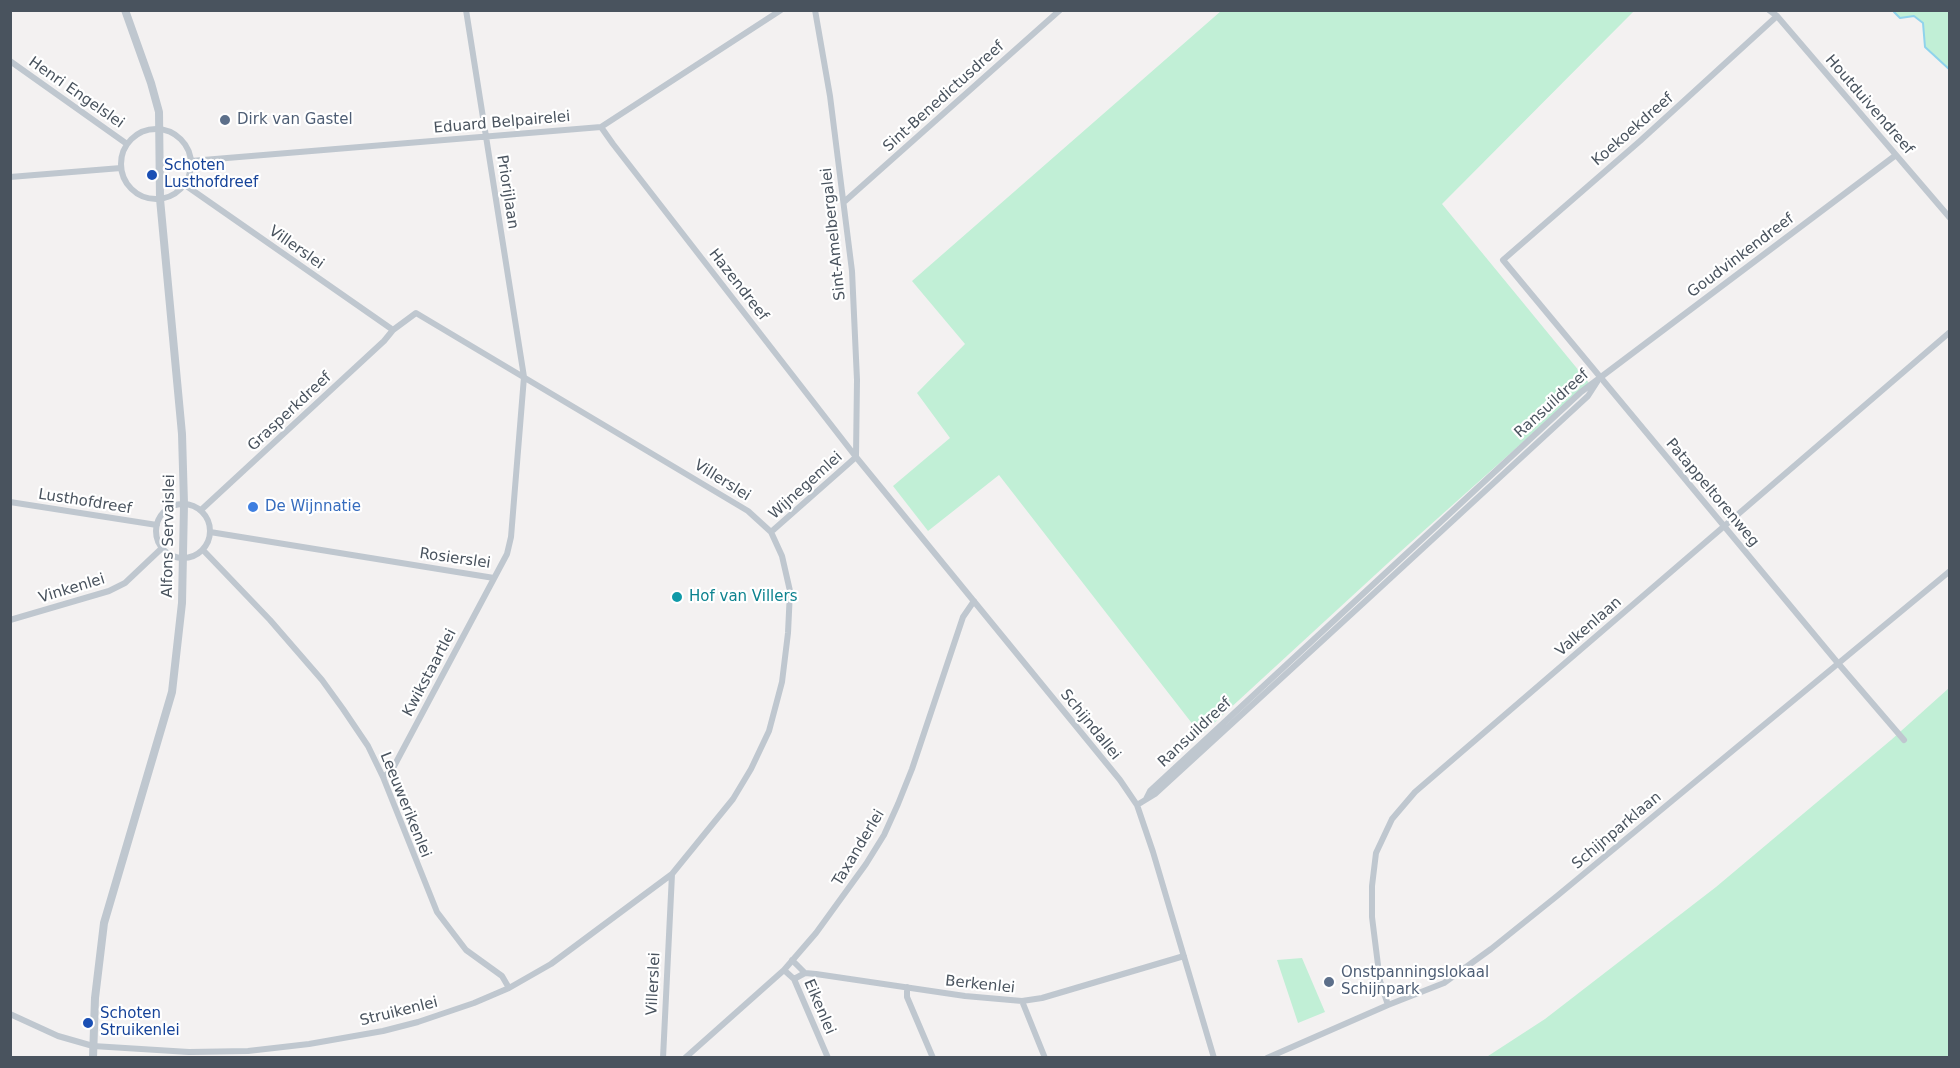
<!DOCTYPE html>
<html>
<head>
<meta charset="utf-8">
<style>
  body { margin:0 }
  #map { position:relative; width:1960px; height:1068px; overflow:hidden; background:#f3f1f1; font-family:"DejaVu Sans",sans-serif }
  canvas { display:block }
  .frame { position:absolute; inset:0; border:12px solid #49535e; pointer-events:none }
</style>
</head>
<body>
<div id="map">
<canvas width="1960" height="1068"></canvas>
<div class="frame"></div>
</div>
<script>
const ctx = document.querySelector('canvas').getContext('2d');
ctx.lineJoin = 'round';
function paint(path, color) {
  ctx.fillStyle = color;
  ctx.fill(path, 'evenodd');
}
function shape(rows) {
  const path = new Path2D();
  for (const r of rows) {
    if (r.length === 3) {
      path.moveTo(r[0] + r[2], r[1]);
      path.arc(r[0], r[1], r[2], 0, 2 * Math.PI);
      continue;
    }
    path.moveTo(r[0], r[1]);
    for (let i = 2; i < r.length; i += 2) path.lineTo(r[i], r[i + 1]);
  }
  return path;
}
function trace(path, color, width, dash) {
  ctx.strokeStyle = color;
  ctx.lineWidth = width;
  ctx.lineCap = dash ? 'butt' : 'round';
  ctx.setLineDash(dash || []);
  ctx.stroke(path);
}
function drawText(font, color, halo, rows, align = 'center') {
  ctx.font = font + ' "DejaVu Sans",sans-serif';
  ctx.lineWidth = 4.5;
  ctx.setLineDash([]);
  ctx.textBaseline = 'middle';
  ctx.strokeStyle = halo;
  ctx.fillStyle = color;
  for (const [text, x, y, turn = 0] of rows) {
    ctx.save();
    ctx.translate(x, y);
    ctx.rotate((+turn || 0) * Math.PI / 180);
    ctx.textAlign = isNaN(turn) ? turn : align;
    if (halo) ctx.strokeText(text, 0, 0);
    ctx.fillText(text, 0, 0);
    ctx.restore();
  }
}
const green = shape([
  [1221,11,1634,11,1442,204,1589,383,1400,552,1201,735,999,475,928,531,893,486,950,438,917,393,965,344,912,281],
  [1895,11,1949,11,1949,70,1925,47,1923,23,1914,16,1900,18,1894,12],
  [1949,688,1949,1057,1485,1058,1545,1019,1716,887,1891,740],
  [1302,958,1325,1012,1298,1023,1277,960]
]);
const stream = shape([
  [1895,10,1894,12,1900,18,1914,16,1923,23,1925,47,1950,70]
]);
const minor = shape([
  [815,10,830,96,852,271,857,380,856,456],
  [1769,10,1777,16,1950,218],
  [1777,16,1640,141,1503,260,1837,662,1904,740],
  [10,61,127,144],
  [601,127,613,144,856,457,1120,780,1137,805,1153,852,1214,1058],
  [156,164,35],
  [191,161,601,127,781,10],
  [10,177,121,168],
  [844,202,1060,10],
  [10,502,157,525],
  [183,531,27],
  [201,510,384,341,393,330],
  [210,532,494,578],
  [771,532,856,457],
  [203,550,270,620,322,680,343,709,368,746,383,777,437,912,466,950,502,976,509,988],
  [10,620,109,591,125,583,162,548],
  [383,777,392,770,507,554,511,537,524,377,466,10],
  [1146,799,1150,791,1581,392,1896,155],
  [1137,805,1155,794,1371,596,1588,396,1597,382],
  [792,960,805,973],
  [784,970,794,979,828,1058],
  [794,979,805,973,816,974,965,996,1022,1001,1042,998,1184,956],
  [907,987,907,997,933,1058],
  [1022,1001,1045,1058],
  [1388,1005,1380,981,1372,917,1372,886,1376,853,1392,819,1415,792,1950,332],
  [10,1014,58,1036,93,1046,189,1052,248,1051,309,1044,383,1031,418,1022,474,1003,509,988,551,964,672,874,733,799,751,769,769,731,782,682,788,633,790,591,782,556,771,532,748,511,416,313,393,330,185,185],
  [663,1058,672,874],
  [685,1058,784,970,816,933,866,864,884,835,898,804,912,769,963,617,974,601],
  [1267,1058,1388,1005,1444,983,1491,949,1557,896,1950,571]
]);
const tertiary = shape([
  [93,1058,95,998,104,923,172,692,182,603,184,504,182,434,160,199,159,112,151,83,125,10]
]);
const markers = [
  [225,120,6,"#5c6f8a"],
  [152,175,6,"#1a4fb4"],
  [253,507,6,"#3f7fe0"],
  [677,597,6,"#0f9aa8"],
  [1329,982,6,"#5c6f8a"],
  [88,1023,6,"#1a4fb4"]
];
const streetNames = [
  ["Henri Engelslei",76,93,35],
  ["Sint-Benedictusdreef",944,97,-42],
  ["Houtduivendreef",1869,105,49],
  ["Eduard Belpairelei",502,123,-5],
  ["Koekoekdreef",1633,130,-41],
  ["Priorijlaan",507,192,81],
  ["Sint-Amelbergalei",834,234,-96],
  ["Villerslei",296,248,35],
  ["Goudvinkendreef",1741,256,-37],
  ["Hazendreef",738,285,52],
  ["Ransuildreef",1552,404,-42],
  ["Grasperkdreef",290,412,-43],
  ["Villerslei",722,481,32],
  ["Wijnegemlei",806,486,-42],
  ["Patappeltorenweg",1712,493,50],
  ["Lusthofdreef",85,502,9],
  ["Alfons Servaislei",169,536,-89],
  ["Rosierslei",455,559,8],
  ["Vinkenlei",72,589,-17],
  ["Valkenlaan",1589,627,-41],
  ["Kwikstaartlei",430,673,-62],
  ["Schijndallei",1090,725,51],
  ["Ransuildreef",1195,733,-43],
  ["Leeuwerikenlei",405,805,68],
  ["Schijnparklaan",1617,831,-40],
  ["Taxanderlei",859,848,-59],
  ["Villerslei",654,984,-87],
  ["Berkenlei",980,985,6],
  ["Eikenlei",819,1007,67],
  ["Struikenlei",399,1012,-14]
];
const serviceNames = [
  ["Dirk van Gastel",237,120],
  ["Onstpanningslokaal",1341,973],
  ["Schijnpark",1341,990]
];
const transitNames = [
  ["Schoten",164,166],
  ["Lusthofdreef",164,183],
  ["Schoten",100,1014],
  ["Struikenlei",100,1031]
];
const shopNames = [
  ["De Wijnnatie",265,507]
];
const cultureNames = [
  ["Hof van Villers",689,597]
];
paint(green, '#c1efd6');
trace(stream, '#8fd3ec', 2);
trace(minor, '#bfc7cf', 6);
trace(tertiary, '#bfc7cf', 8);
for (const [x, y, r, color] of markers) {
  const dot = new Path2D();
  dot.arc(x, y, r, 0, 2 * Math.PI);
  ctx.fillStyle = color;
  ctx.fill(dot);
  trace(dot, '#fff', 2);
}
drawText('15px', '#49535e', '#fff', streetNames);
drawText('15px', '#4e5e75', '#fff', serviceNames, 'left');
drawText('15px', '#164399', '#fff', transitNames, 'left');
drawText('15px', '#366cbe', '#fff', shopNames, 'left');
drawText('15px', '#0d838f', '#fff', cultureNames, 'left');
</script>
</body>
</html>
